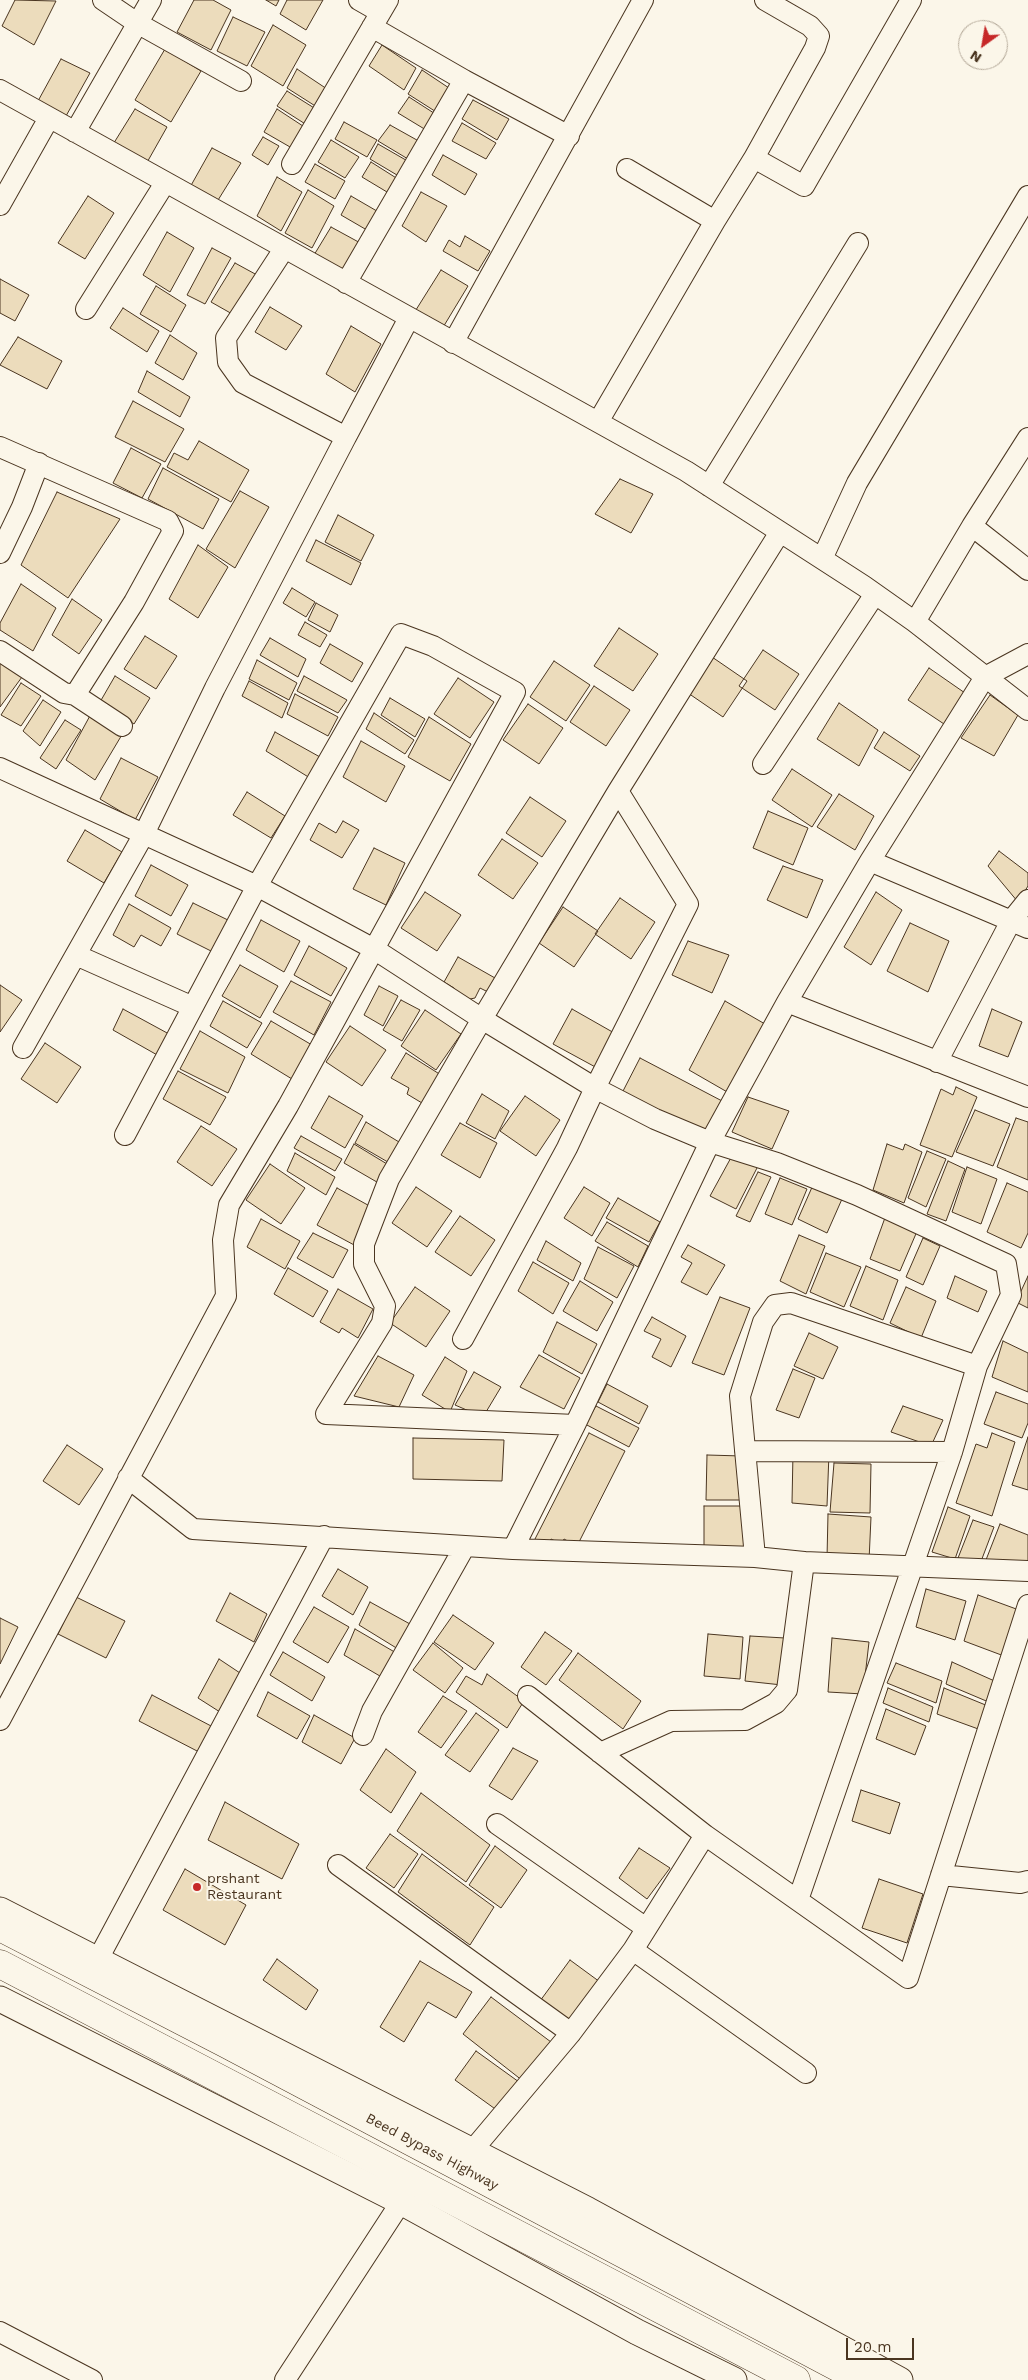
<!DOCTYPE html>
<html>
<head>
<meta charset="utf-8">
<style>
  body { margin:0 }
  #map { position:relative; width:1028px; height:2380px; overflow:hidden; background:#fbf6e9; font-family:"Work Sans",sans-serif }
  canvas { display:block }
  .north { position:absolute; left:958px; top:20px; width:50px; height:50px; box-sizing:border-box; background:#fbf6e9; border:1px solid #b4a999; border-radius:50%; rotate:212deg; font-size:14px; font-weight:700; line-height:20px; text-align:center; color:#4a3520 }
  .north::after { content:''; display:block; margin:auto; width:18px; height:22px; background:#c62828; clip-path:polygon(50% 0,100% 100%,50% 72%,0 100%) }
  .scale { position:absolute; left:846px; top:2338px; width:68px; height:22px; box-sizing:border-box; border:2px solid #4a3520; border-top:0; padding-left:6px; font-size:15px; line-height:18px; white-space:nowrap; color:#4a3520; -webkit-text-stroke:4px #fbf6e9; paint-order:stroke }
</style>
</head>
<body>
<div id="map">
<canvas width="1028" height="2380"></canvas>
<div class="north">N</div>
<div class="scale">20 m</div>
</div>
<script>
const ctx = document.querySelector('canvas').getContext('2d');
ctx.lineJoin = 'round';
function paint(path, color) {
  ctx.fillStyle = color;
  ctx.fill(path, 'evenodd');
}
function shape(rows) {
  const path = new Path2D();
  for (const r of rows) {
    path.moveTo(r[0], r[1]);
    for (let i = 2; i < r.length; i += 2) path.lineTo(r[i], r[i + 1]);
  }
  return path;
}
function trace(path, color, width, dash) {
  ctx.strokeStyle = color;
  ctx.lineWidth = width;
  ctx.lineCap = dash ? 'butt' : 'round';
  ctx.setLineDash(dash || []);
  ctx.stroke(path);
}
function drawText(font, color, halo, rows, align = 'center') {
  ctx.font = font + ' "Work Sans",sans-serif';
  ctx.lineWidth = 4;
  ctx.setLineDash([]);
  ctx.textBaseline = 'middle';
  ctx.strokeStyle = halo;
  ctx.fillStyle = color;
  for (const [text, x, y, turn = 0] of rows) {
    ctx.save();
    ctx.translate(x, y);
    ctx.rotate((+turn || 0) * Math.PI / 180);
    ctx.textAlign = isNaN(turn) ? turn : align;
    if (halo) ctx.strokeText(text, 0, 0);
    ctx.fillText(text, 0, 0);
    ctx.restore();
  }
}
const building = shape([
  [15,0,56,1,34,45,2,26,15,0],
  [194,0,213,0,231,10,211,50,177,32,194,0],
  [266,0,279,0,276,6,266,0],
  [287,0,323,0,306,30,280,14,287,0],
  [233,17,265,32,247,66,217,51,233,17],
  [273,25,306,45,283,86,251,66,273,25],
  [382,45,416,68,404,90,369,66,382,45],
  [165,49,201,71,171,122,135,100,165,49],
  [61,59,90,73,66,116,38,101,61,59],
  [297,69,330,91,320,109,287,88,297,69],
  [422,70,455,92,441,115,408,94,422,70],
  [287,91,319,111,310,127,277,106,287,91],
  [409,97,440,117,431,133,398,113,409,97],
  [473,100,509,119,497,140,462,119,473,100],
  [135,109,167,127,145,166,112,146,135,109],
  [277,109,309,130,297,151,264,132,277,109],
  [344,122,377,140,367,157,335,139,344,122],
  [462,123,496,143,486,159,452,141,462,123],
  [390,125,424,144,413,162,378,141,390,125],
  [263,137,279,146,268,165,252,155,263,137],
  [331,140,359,157,345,178,318,162,331,140],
  [378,144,411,163,402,178,370,159,378,144],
  [212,148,241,163,215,205,189,189,212,148],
  [443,155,477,174,465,195,432,175,443,155],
  [371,162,401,181,392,195,362,177,371,162],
  [315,164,345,181,335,199,305,182,315,164],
  [277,177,302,192,281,231,257,216,277,177],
  [308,190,334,206,312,248,285,233,308,190],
  [421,192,447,206,426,242,402,226,421,192],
  [88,196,114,213,85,259,58,243,88,196],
  [351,196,382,214,372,233,341,215,351,196],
  [331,227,364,245,346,274,314,255,331,227],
  [167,232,194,248,170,292,143,275,167,232],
  [465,236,490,251,478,271,443,251,449,240,460,247,465,236],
  [212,248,231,258,205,304,187,295,212,248],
  [235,263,257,275,234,315,211,302,235,263],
  [441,270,468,286,442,329,414,313,441,270],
  [0,279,29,295,15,321,0,313,0,279],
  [156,286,186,305,171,332,140,314,156,286],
  [270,307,302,326,286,350,255,332,270,307],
  [123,308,159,331,147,352,110,328,123,308],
  [351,326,381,344,355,392,326,374,351,326],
  [170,335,197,353,183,380,155,363,170,335],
  [18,337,62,361,47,389,0,365,18,337],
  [147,371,190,397,180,417,138,392,147,371],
  [133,401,184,429,165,462,115,437,133,401],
  [199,441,249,470,231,502,167,467,174,453,188,460,199,441],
  [131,448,161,464,142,498,113,483,131,448],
  [163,468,219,499,203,529,148,499,163,468],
  [620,479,653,494,631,533,595,514,620,479],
  [240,491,269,507,235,568,206,549,240,491],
  [57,492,120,519,68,598,21,565,57,492],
  [338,515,374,535,361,561,325,542,338,515],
  [316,540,361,563,351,585,306,561,316,540],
  [198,545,228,567,198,618,169,599,198,545],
  [21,584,56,608,33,651,0,630,0,623,21,584],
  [292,588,315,602,306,617,283,603,292,588],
  [72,599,102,620,79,654,52,635,72,599],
  [316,603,338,615,330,632,308,620,316,603],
  [305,622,327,635,320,647,298,635,305,622],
  [619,628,658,654,633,691,594,666,619,628],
  [145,636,177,656,156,689,124,669,145,636],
  [270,638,306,659,298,677,260,655,270,638],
  [330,644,363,663,352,682,320,663,330,644],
  [763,650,799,674,775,710,739,686,763,650],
  [712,657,747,681,723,717,688,693,712,657],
  [257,660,297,683,289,700,249,679,257,660],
  [0,661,22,677,0,707,0,661],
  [554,661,590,685,566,721,530,697,554,661],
  [929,668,965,693,947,726,908,700,929,668],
  [115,676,150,698,134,724,100,702,115,676],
  [304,676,347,700,338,713,297,691,304,676],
  [458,678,494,702,470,738,434,714,458,678],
  [249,681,288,703,282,718,242,696,249,681],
  [21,683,41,696,21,726,1,715,21,683],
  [594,686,630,710,606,746,570,722,594,686],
  [295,694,338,717,328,736,287,714,295,694],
  [990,695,1018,715,994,756,961,738,990,695],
  [390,698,425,719,415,737,381,715,390,698],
  [43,700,61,712,40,746,23,731,43,700],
  [839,703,878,730,859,766,817,739,839,703],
  [528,704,563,728,539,764,503,740,528,704],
  [92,712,123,733,95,780,66,760,92,712],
  [374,713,414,740,405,754,366,729,374,713],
  [429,717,471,744,450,781,408,757,429,717],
  [65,720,81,730,56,769,40,758,65,720],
  [275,732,320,757,310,778,266,751,275,732],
  [884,732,920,756,910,771,874,748,884,732],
  [361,741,405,766,386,802,343,777,361,741],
  [121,758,158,777,135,820,100,799,121,758],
  [792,769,832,795,812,827,772,800,792,769],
  [247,792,285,816,271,838,233,815,247,792],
  [839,794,874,816,855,850,817,827,839,794],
  [530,797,566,821,542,857,506,833,530,797],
  [768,811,808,828,793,865,753,848,768,811],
  [343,821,359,830,342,858,310,840,319,823,336,833,343,821],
  [85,830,122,852,104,883,67,861,85,830],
  [502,839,538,863,513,899,478,875,502,839],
  [374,848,405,863,386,905,353,889,374,848],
  [999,851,1028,873,1028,886,1018,902,988,866,999,851],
  [151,865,188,885,171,916,135,896,151,865],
  [783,866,823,880,807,918,767,900,783,866],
  [425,892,461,915,437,951,401,928,425,892],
  [876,892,902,910,871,965,844,947,876,892],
  [620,898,655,922,631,959,595,934,620,898],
  [193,903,232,922,215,953,177,934,193,903],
  [129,904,171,928,161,946,141,935,134,947,113,935,129,904],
  [563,907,598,931,574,967,539,943,563,907],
  [261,920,300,941,284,972,246,950,261,920],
  [910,923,949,941,928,992,887,971,910,923],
  [688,941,729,955,712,993,672,975,688,941],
  [309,946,347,968,331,996,294,975,309,946],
  [458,957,495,978,488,992,480,988,475,998,465,1000,456,994,454,988,444,982,458,957],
  [240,965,278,986,260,1018,222,996,240,965],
  [291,981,331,1002,314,1035,273,1012,291,981],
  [0,985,22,1000,0,1032,0,985],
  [379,986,398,996,383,1026,364,1015,379,986],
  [401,1000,420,1010,402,1041,383,1030,401,1000],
  [223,1001,262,1023,247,1048,210,1026,223,1001],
  [725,1001,765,1024,729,1093,689,1070,725,1001],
  [123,1009,169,1034,159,1056,113,1030,123,1009],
  [572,1009,616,1034,599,1069,553,1044,572,1009],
  [992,1009,1022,1022,1008,1057,979,1046,992,1009],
  [425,1010,461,1034,436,1070,401,1046,425,1010],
  [271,1021,312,1045,292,1079,251,1054,271,1021],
  [350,1026,386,1050,362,1086,326,1062,350,1026],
  [200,1031,245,1057,228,1093,180,1069,200,1031],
  [45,1043,81,1067,57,1103,21,1079,45,1043],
  [406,1053,441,1075,422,1103,407,1094,409,1088,391,1078,406,1053],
  [640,1058,724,1102,708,1136,622,1093,640,1058],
  [178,1071,226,1097,210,1125,163,1099,178,1071],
  [956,1087,977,1097,952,1157,920,1145,941,1089,953,1095,956,1087],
  [482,1094,509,1111,495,1139,466,1123,482,1094],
  [329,1096,363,1116,345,1148,311,1128,329,1096],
  [525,1096,560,1120,536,1156,500,1131,525,1096],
  [748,1097,789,1111,772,1149,732,1132,748,1097],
  [975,1110,1010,1124,993,1166,956,1152,975,1110],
  [1016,1118,1028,1122,1028,1180,997,1167,1016,1118],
  [366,1122,404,1145,393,1165,355,1143,366,1122],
  [460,1123,497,1143,480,1178,441,1155,460,1123],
  [201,1126,237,1149,212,1186,177,1162,201,1126],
  [301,1136,342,1159,335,1171,294,1148,301,1136],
  [354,1144,392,1167,382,1185,344,1163,354,1144],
  [887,1144,903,1150,905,1144,922,1152,904,1203,873,1190,887,1144],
  [927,1151,946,1159,926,1207,908,1198,927,1151],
  [295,1153,335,1177,326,1195,287,1171,295,1153],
  [733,1154,758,1166,736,1209,710,1196,733,1154],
  [948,1161,965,1169,946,1221,927,1214,948,1161],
  [270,1164,305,1188,281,1224,246,1200,270,1164],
  [967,1167,997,1179,981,1224,952,1212,967,1167],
  [758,1172,771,1177,750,1222,736,1216,758,1172],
  [780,1178,807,1189,792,1225,765,1214,780,1178],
  [1007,1183,1028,1192,1028,1233,1021,1248,987,1232,1007,1183],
  [813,1185,842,1199,827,1233,798,1219,813,1185],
  [416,1187,452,1211,427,1247,392,1223,416,1187],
  [584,1187,610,1203,592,1236,564,1218,584,1187],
  [337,1188,375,1209,356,1246,317,1225,337,1188],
  [618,1198,660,1222,649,1242,606,1218,618,1198],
  [886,1215,918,1229,900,1271,870,1259,886,1215],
  [460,1216,495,1240,471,1276,435,1252,460,1216],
  [261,1219,300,1241,285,1269,247,1247,261,1219],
  [607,1222,648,1246,638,1267,595,1241,607,1222],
  [313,1233,348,1250,333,1278,297,1258,313,1233],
  [799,1235,825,1246,806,1294,780,1281,799,1235],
  [923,1238,940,1246,923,1285,906,1277,923,1238],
  [546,1241,581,1263,573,1281,537,1260,546,1241],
  [688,1245,725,1265,707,1295,681,1282,692,1263,681,1257,688,1245],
  [598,1247,634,1266,617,1298,584,1279,598,1247],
  [826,1253,861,1267,844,1307,810,1292,826,1253],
  [533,1262,569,1283,553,1314,518,1291,533,1262],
  [866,1266,898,1280,883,1320,850,1306,866,1266],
  [288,1268,328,1291,313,1317,274,1294,288,1268],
  [955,1276,987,1291,978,1312,947,1298,955,1276],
  [1028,1276,1028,1308,1016,1302,1028,1276],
  [580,1281,613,1302,597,1331,563,1311,580,1281],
  [415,1287,450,1311,426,1347,390,1323,415,1287],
  [906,1287,936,1301,921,1338,890,1323,906,1287],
  [338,1289,373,1309,358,1338,342,1328,339,1333,320,1322,338,1289],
  [720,1297,750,1308,724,1375,692,1363,720,1297],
  [652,1317,686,1336,671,1367,652,1357,661,1339,644,1331,652,1317],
  [557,1322,597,1344,582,1374,543,1352,557,1322],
  [809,1333,838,1347,823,1379,794,1366,809,1333],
  [1003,1341,1028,1353,1028,1392,992,1377,1003,1341],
  [539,1355,580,1378,564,1409,520,1387,539,1355],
  [378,1356,414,1375,399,1407,354,1396,378,1356],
  [445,1357,467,1371,450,1412,422,1395,445,1357],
  [793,1369,815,1378,799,1418,776,1410,793,1369],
  [474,1372,501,1387,483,1417,455,1405,474,1372],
  [607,1384,648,1406,639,1424,598,1402,607,1384],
  [996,1392,1028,1404,1028,1423,1022,1438,984,1424,996,1392],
  [596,1406,639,1428,629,1447,585,1424,596,1406],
  [903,1406,943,1420,931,1446,891,1432,903,1406],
  [589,1433,625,1451,577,1546,564,1539,561,1544,551,1539,548,1545,535,1539,589,1433],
  [992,1433,1015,1442,992,1516,956,1503,976,1444,987,1448,992,1433],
  [1028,1437,1028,1490,1012,1485,1028,1437],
  [413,1438,504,1440,502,1481,413,1479,413,1438],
  [67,1445,103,1469,79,1505,43,1481,67,1445],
  [793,1453,829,1453,827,1506,792,1503,793,1453],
  [707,1455,742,1456,745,1500,706,1500,707,1455],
  [834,1463,871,1464,870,1513,830,1512,834,1463],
  [704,1506,746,1506,743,1554,704,1552,704,1506],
  [948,1507,970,1516,955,1559,932,1552,948,1507],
  [828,1514,871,1517,869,1561,827,1558,828,1514],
  [973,1520,994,1527,980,1564,958,1558,973,1520],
  [1000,1524,1028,1535,1028,1567,984,1565,1000,1524],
  [338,1569,368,1587,353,1615,322,1596,338,1569],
  [926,1589,966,1601,955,1640,916,1627,926,1589],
  [230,1593,267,1614,254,1642,216,1621,230,1593],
  [978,1595,1019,1610,1004,1656,964,1641,978,1595],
  [76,1597,125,1621,106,1658,58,1634,76,1597],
  [370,1602,410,1624,398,1649,359,1625,370,1602],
  [314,1607,349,1627,328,1663,293,1642,314,1607],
  [453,1615,494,1643,475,1670,434,1642,453,1615],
  [0,1618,18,1627,0,1664,0,1618],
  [355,1629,398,1654,385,1679,344,1655,355,1629],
  [545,1632,572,1651,546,1685,521,1667,545,1632],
  [708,1634,743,1637,740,1679,704,1676,708,1634],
  [750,1636,785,1638,782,1685,745,1681,750,1636],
  [832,1638,869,1642,863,1694,828,1692,832,1638],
  [433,1643,463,1668,445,1693,413,1670,433,1643],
  [283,1652,325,1677,312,1701,270,1675,283,1652],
  [578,1653,641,1701,623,1729,559,1680,578,1653],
  [219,1659,240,1673,220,1712,198,1698,219,1659],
  [952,1662,999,1683,991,1703,946,1684,952,1662],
  [896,1663,942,1681,936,1703,887,1683,896,1663],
  [487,1674,524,1701,507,1728,456,1692,466,1676,482,1685,487,1674],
  [888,1688,933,1707,929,1722,883,1703,888,1688],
  [944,1688,988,1706,981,1730,937,1714,944,1688],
  [268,1692,310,1716,297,1739,257,1716,268,1692],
  [152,1695,213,1727,199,1752,139,1721,152,1695],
  [443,1696,467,1711,441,1748,418,1732,443,1696],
  [886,1709,926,1726,915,1755,876,1739,886,1709],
  [476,1713,499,1730,470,1772,445,1755,476,1713],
  [314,1715,355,1738,341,1764,302,1742,314,1715],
  [513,1748,538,1761,512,1800,489,1786,513,1748],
  [386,1749,416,1772,391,1813,360,1790,386,1749],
  [861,1790,900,1803,890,1834,852,1821,861,1790],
  [421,1793,490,1845,466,1882,397,1831,421,1793],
  [225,1802,299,1844,282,1879,208,1840,225,1802],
  [390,1834,418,1854,394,1888,366,1868,390,1834],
  [495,1846,527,1870,501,1908,469,1885,495,1846],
  [639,1848,670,1868,647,1899,619,1878,639,1848],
  [422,1854,494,1907,470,1945,398,1892,422,1854],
  [185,1869,246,1905,225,1945,163,1910,185,1869],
  [879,1879,923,1894,907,1943,862,1928,879,1879],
  [277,1959,318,1990,306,2010,263,1980,277,1959],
  [570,1960,600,1982,571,2022,540,2001,570,1960],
  [420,1961,472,1992,456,2018,428,2002,404,2042,380,2027,420,1961],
  [491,1997,555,2045,523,2081,463,2034,491,1997],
  [476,2051,519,2082,498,2111,455,2080,476,2051]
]);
const minor = shape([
  [103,0,137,23,241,81],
  [359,0,380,12],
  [372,27,464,80,569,136],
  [0,90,686,471,864,586,915,622,1028,710],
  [75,132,151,0],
  [754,158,815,48,819,36,810,26,765,0],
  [292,164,388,0],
  [627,169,715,221],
  [0,205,49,118],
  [346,283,464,80],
  [86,309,165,183],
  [453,343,643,0],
  [598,422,715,221,754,158,804,186,911,0],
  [346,437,409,318],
  [0,447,168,521,173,531,134,602,75,695,64,693,0,651],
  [709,486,858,243],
  [972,526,1028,570],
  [0,553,22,507,39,463],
  [822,559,857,483,1028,196],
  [915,622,972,526,1028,438],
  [75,695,122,726],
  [763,764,875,594],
  [0,768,257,886,374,949,482,1019,595,1088,655,1119,710,1142,777,1163,857,1195,1006,1264,1011,1295,977,1366,952,1452,798,1900],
  [870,861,1028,928],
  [76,955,193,1007],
  [787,1002,1028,1097],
  [23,1048,144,834,215,688,346,437,243,383,228,362,226,338,284,249],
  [937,1062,1011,921,1028,900],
  [463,1339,567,1148,595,1088,688,904,618,791],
  [575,1425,326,1414,382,1323,385,1306,364,1264,364,1244,389,1179,482,1019,618,791,780,532],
  [745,1451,952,1452],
  [128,1478,193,1529,513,1549,755,1557,804,1562,1028,1571],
  [513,1549,575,1425,710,1142,787,1002,870,861,985,677,1028,654],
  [755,1557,740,1396,763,1322,775,1305,791,1303,977,1366],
  [528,1696,705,1835],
  [0,1720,226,1296,223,1240,229,1205,288,1106,515,692,433,646,401,634,257,886,125,1135],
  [363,1735,372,1711,465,1546],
  [600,1753,671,1721,745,1720,776,1703,787,1690,804,1562],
  [497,1824,646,1928],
  [338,1865,571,2033],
  [941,1875,1020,1883,1028,1881],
  [633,1950,806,2073],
  [97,1961,324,1536],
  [471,2152,571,2033,633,1950,705,1835,908,1978,1028,1605],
  [0,2332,92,2380],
  [285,2380,401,2202]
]);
const tertiary = shape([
  [0,1910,588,2210,900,2380],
  [0,1999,401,2202,637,2332,734,2380]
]);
const trunk = shape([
  [0,1927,225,2043,862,2380],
  [0,1964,796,2380]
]);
const markers = [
  [197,1887,5,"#c62828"]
];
const poiNames = [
  ["prshant",207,1879],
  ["Restaurant",207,1895]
];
const streetNames = [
  ["Beed Bypass Highway",432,2152,28]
];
paint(building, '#ecdcbc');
trace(building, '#4a3520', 1);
trace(minor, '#4a3520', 22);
trace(tertiary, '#4a3520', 27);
trace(trunk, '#4a3520', 29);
trace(minor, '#fbf6e9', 20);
trace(tertiary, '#fbf6e9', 25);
trace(trunk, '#fbf6e9', 28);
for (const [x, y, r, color] of markers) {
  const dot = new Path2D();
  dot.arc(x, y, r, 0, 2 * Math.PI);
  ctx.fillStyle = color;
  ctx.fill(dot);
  trace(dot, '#fbf6e9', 2);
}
drawText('14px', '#4a3520', '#fbf6e9', poiNames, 'left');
drawText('14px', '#4a3520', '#fbf6e9', streetNames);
</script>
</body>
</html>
